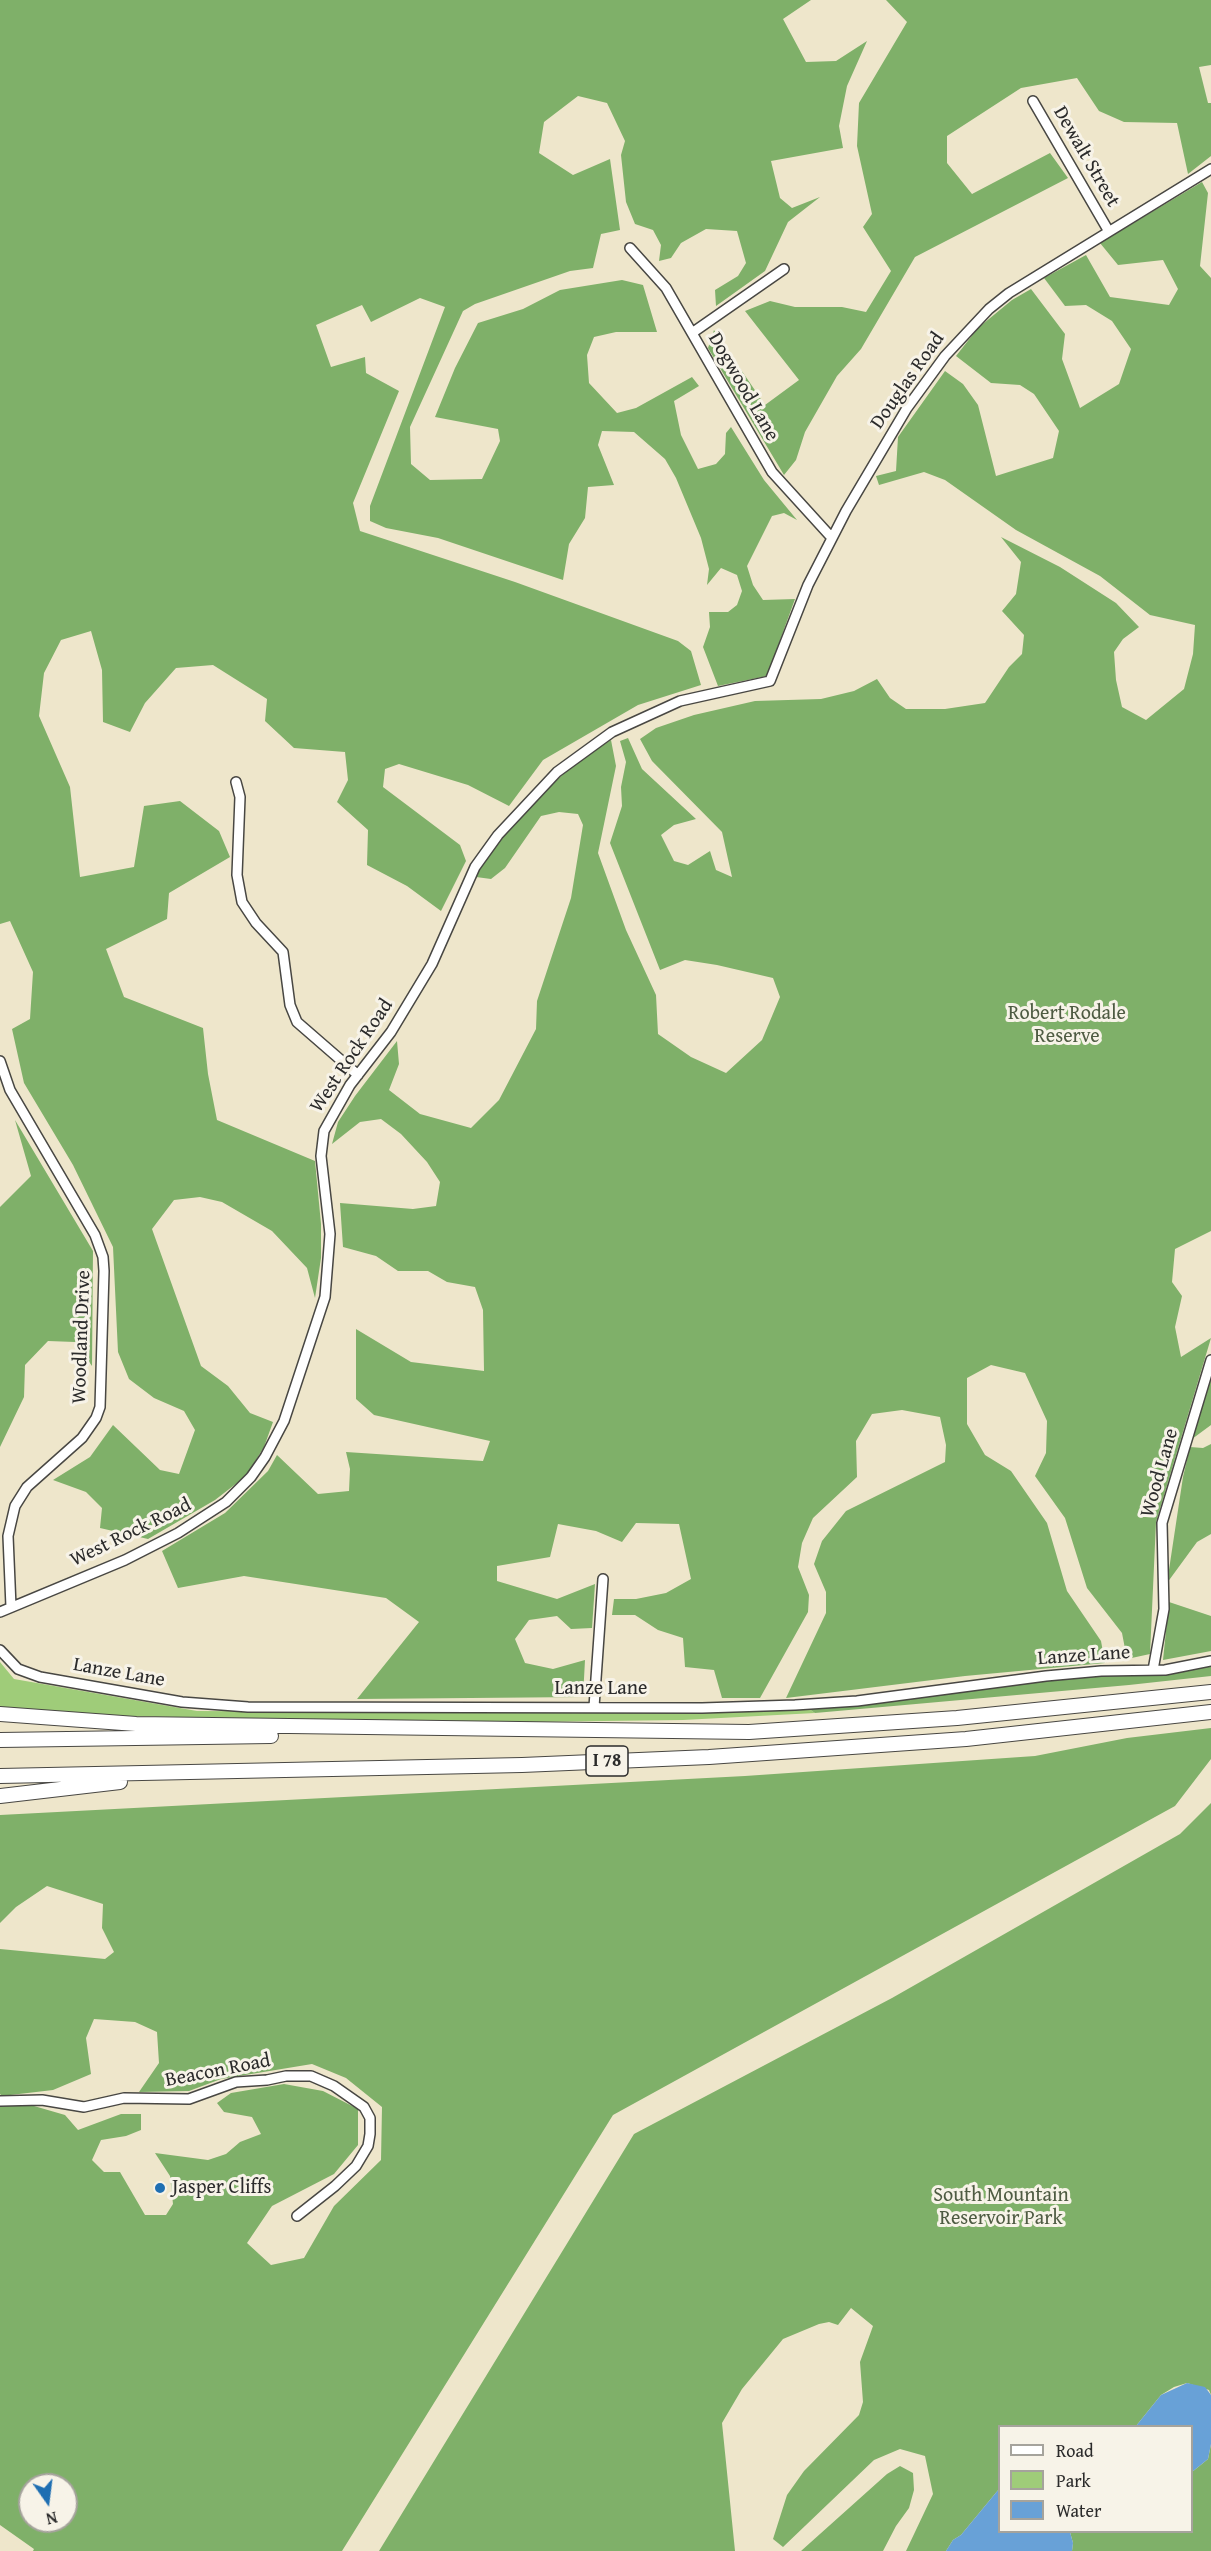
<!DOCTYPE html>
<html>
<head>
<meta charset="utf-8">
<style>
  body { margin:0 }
  #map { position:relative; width:1211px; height:2551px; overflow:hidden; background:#eee6cb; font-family:"Gentium Book Plus",serif }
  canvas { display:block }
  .legend { position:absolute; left:998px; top:2425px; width:195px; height:108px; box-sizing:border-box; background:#f7f3e8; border:2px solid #a5a39c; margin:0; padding:8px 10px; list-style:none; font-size:18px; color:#2b2b2b }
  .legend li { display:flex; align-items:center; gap:12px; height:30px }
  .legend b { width:30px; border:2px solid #a5a39c }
  .north { position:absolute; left:18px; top:2473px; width:60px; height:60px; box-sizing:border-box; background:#f7f3e8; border:2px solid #a5a39c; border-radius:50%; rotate:166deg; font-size:16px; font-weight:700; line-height:24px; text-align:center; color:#2b2b2b }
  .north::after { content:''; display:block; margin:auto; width:21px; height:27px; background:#1f6fb2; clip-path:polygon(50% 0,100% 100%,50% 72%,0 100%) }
</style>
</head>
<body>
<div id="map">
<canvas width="1211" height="2551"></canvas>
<ul class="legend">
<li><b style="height:8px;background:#fff"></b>Road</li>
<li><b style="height:16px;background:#9fcc79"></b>Park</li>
<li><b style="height:16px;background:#68a1d7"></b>Water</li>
</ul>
<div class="north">N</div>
</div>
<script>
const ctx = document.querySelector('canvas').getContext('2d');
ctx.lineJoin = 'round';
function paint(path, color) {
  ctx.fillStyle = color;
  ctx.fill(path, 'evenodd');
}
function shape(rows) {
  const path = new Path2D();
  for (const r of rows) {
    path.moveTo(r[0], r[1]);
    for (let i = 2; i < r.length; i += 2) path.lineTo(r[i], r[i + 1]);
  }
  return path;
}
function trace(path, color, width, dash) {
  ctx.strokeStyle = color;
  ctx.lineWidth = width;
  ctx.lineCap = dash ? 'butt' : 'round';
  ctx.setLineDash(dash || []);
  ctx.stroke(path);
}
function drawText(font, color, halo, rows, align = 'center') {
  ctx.font = font + ' "Gentium Book Plus",serif';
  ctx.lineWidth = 6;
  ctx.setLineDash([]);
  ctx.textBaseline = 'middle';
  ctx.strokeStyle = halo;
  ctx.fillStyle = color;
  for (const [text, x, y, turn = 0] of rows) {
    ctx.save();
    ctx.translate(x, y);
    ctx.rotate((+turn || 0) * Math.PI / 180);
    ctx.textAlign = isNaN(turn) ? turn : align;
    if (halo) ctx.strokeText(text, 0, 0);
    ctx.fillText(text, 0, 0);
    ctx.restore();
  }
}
const green = shape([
  [0,1662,14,1679,197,1711,634,1713,806,1707,815,1713,683,1720,525,1722,107,1716,0,1708]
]);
const forest = shape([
  [0,0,811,0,783,19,806,62,836,61,867,41,847,86,839,126,843,148,771,161,780,198,792,208,820,197,788,222,765,271,716,306,715,290,738,276,746,263,737,231,706,229,681,243,671,258,659,261,661,245,653,230,635,224,626,202,621,155,625,141,607,103,578,96,544,122,539,153,573,175,610,159,620,230,601,234,593,268,570,271,475,304,463,311,410,427,411,464,430,480,482,479,500,441,498,429,435,417,455,368,478,323,523,309,560,290,622,280,643,285,657,332,616,332,594,337,587,355,589,383,617,413,636,408,692,377,699,386,674,401,681,435,698,469,716,464,725,454,726,433,731,427,764,480,797,520,784,513,772,516,747,566,753,585,763,600,795,599,767,676,718,686,703,647,710,627,709,612,728,612,737,605,742,591,737,575,721,568,707,585,709,569,701,538,676,478,665,459,634,432,602,431,598,445,614,485,588,487,585,518,569,544,563,580,438,538,386,528,370,521,370,506,445,307,420,298,371,322,362,305,316,325,331,367,365,357,366,373,399,391,353,503,360,531,515,582,678,641,691,651,701,685,638,705,543,760,509,806,468,785,399,764,385,769,383,787,460,845,466,861,441,911,407,886,367,865,368,830,337,802,348,780,345,752,294,748,265,721,267,699,213,665,176,668,145,703,130,732,103,722,102,670,91,631,61,640,44,673,39,716,70,787,80,877,134,867,144,806,180,801,219,831,230,857,169,893,167,919,106,949,124,997,203,1028,208,1074,217,1120,315,1161,321,1224,321,1258,315,1298,307,1268,272,1231,222,1202,200,1197,174,1200,152,1229,201,1366,228,1386,250,1413,273,1422,264,1447,246,1476,215,1500,148,1539,100,1528,102,1508,86,1492,53,1480,90,1457,113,1425,160,1470,179,1474,195,1430,184,1411,154,1398,129,1379,118,1352,113,1247,73,1165,24,1083,12,1029,30,1019,33,972,10,921,0,924],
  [886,0,1211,0,1211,65,1199,67,1208,103,1211,103,1211,156,1188,174,1177,123,1124,122,1099,111,1077,78,1021,88,947,136,947,163,972,194,1050,153,1068,178,915,257,861,349,837,376,805,432,796,460,784,475,708,348,714,330,765,405,799,380,745,311,770,301,795,307,842,307,866,312,891,271,863,227,872,214,857,146,859,103,907,22],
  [1202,182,1208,193,1200,266,1211,278,1211,1231,1175,1249,1172,1282,1182,1296,1175,1327,1181,1357,1211,1338,1156,1522,1150,1654,1127,1659,1122,1633,1087,1588,1065,1518,1035,1476,1046,1453,1047,1421,1025,1373,991,1365,967,1378,967,1424,985,1455,1011,1471,1047,1523,1067,1591,1101,1641,1105,1663,965,1676,786,1698,826,1613,826,1592,814,1564,822,1541,846,1511,945,1462,946,1445,940,1417,902,1410,872,1414,856,1441,857,1477,813,1518,802,1543,798,1567,809,1595,808,1612,760,1698,722,1698,714,1670,685,1667,683,1638,658,1630,635,1615,612,1615,614,1599,636,1599,666,1593,691,1579,679,1524,636,1523,622,1542,596,1531,558,1524,550,1557,497,1566,497,1581,557,1599,595,1584,592,1628,571,1629,557,1616,529,1620,515,1639,525,1663,553,1669,585,1660,583,1697,357,1699,419,1622,386,1598,244,1576,178,1588,162,1551,225,1513,268,1471,277,1455,318,1494,349,1491,350,1469,346,1452,483,1461,490,1441,374,1415,356,1399,356,1329,411,1362,484,1371,483,1310,475,1287,447,1282,428,1271,398,1271,376,1256,343,1247,340,1203,413,1209,436,1206,440,1182,427,1162,401,1134,381,1119,360,1122,332,1144,338,1122,355,1096,397,1041,399,1064,389,1090,420,1114,471,1128,499,1100,536,1029,537,1001,571,898,583,825,578,814,559,812,541,816,505,868,491,879,476,877,486,857,532,804,576,762,611,740,616,766,598,853,626,930,656,995,658,1034,691,1057,726,1073,762,1040,780,997,773,978,717,965,685,960,660,970,610,843,622,806,621,787,626,762,620,741,628,738,642,769,696,819,674,825,661,835,674,861,688,865,710,851,716,870,732,877,722,832,652,761,640,739,656,728,694,715,755,701,821,699,854,691,877,679,890,698,906,709,945,709,985,703,1009,667,1022,654,1024,635,1002,611,1016,594,1021,562,1001,537,1060,567,1116,603,1139,627,1123,639,1114,652,1116,680,1122,707,1146,720,1184,689,1193,654,1195,625,1150,615,1100,576,1016,530,945,480,924,472,879,485,876,476,896,471,898,437,945,371,963,384,978,405,996,476,1053,458,1059,431,1034,394,1020,385,991,383,956,356,978,328,1012,300,1031,289,1065,334,1062,359,1080,408,1119,384,1131,349,1112,321,1086,305,1065,306,1044,278,1086,255,1110,297,1169,305,1178,289,1163,260,1118,265,1100,243],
  [15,1120,93,1251,92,1366,75,1342,48,1341,25,1365,24,1397,0,1447,0,1207,31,1176],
  [1211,1376,1211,1425,1192,1439],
  [1211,1444,1211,1534,1197,1542,1167,1583,1183,1477,1190,1447,1203,1448],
  [1169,1602,1211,1616,1211,1651,1163,1660],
  [1211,1665,1211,1676,1129,1685,815,1713,806,1707,1045,1680],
  [1211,1728,1211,1759,1175,1806,613,2115,342,2551,33,2551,34,2549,0,2525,0,2105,34,2106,65,2115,78,2130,121,2114,141,2114,141,2130,126,2136,101,2140,92,2160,104,2172,120,2172,145,2215,166,2215,173,2204,170,2176,155,2153,208,2160,226,2154,240,2142,261,2134,252,2117,224,2112,217,2103,231,2093,284,2084,323,2091,358,2109,358,2145,334,2174,272,2206,247,2243,271,2265,304,2258,334,2206,381,2160,382,2107,346,2078,312,2064,221,2079,189,2091,139,2092,159,2063,157,2032,135,2022,94,2019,86,2038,91,2074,53,2090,2,2096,0,2094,0,1949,105,1959,114,1952,102,1928,103,1904,47,1886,16,1907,0,1923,0,1815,745,1776,1035,1756,1127,1738],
  [30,2485,66,2485,66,2521,30,2521],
  [1211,1803,1211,2395,1209,2390,1187,2383,1174,2387,1161,2395,1136,2426,1000,2426,999,2489,961,2535,953,2540,946,2551,906,2551,933,2494,925,2456,900,2449,874,2460,783,2547,773,2539,787,2495,804,2471,859,2415,863,2402,860,2362,873,2326,851,2308,838,2325,829,2322,819,2324,783,2339,742,2389,722,2423,735,2551,379,2551,634,2134,892,1998,1180,1834],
  [1211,2444,1211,2551,1072,2551,1073,2543,1070,2532,1192,2532,1192,2472,1208,2459],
  [900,2466,913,2473,914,2490,909,2508,896,2526,883,2551,801,2551,887,2474]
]);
const water = shape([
  [1187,2383,1205,2387,1211,2395,1211,2444,1208,2459,1192,2472,1192,2426,1136,2426,1161,2395],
  [999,2489,1000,2532,1070,2532,1073,2543,1072,2551,946,2551,953,2540,961,2535]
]);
const minor = shape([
  [1033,101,1108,230],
  [630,248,666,288,772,472,832,538],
  [692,333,784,269],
  [236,782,240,797,237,875,242,902,256,923,283,952,290,1005,297,1022,358,1075],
  [0,1061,10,1090,95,1235,103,1257,104,1271,100,1407,96,1418,82,1438,27,1487,15,1506,8,1536,11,1607],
  [0,1612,125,1560,178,1533,226,1502,251,1477,265,1457,284,1421,325,1297,330,1234,321,1156,324,1131,350,1085,391,1032,432,964,475,867,498,835,557,772,612,732,680,701,770,681,808,585,846,511,907,408,945,356,989,309,1009,293,1211,169],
  [0,1650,18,1669,40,1677,182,1702,248,1707,702,1708,795,1705,857,1701,1046,1676,1101,1671,1165,1670,1211,1661],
  [1153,1670,1164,1609,1162,1523,1211,1360],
  [594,1707,603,1579],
  [0,2101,42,2100,84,2107,124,2098,189,2099,236,2082,267,2080,286,2076,311,2076,334,2086,364,2107,370,2118,370,2134,368,2146,356,2166,335,2186,297,2216]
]);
const highway = shape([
  [0,1714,136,1724,749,1732,957,1718,1211,1692],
  [0,1740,271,1736],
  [0,1776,522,1765,709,1757,966,1739,1211,1712],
  [0,1796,120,1782]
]);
const markers = [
  [160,2188,6,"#1f6fb2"]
];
const shields = [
  [607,1761,42]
];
const shieldNames = [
  ["I 78",607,1761]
];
const streetNames = [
  ["Dewalt Street",1086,157,60],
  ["Douglas Road",908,381,-55],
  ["Dogwood Lane",743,387,60],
  ["West Rock Road",352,1056,-56],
  ["Woodland Drive",82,1337,-88],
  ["Wood Lane",1160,1473,-74],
  ["West Rock Road",131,1533,-26],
  ["Lanze Lane",1084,1656,-4],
  ["Lanze Lane",119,1673,10],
  ["Lanze Lane",601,1689],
  ["Beacon Road",218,2071,-11]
];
const parkNames = [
  ["Robert Rodale",1067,1014],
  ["Reserve",1067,1037],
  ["South Mountain",1001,2196],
  ["Reservoir Park",1001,2219]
];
const poiNames = [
  ["Jasper Cliffs",172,2188]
];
paint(green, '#9fcc79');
paint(forest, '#7fb069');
paint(water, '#68a1d7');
trace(minor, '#484743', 12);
trace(highway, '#484743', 16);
trace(minor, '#fff', 9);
trace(highway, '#fff', 14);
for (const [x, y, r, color] of markers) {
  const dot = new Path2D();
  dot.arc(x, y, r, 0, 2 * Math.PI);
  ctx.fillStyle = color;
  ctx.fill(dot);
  trace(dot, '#f7f3e8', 2);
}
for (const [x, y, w] of shields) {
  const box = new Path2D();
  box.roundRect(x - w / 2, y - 15, w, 30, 4.5);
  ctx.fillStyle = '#f7f3e8';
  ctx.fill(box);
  trace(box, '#2b2b2b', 1.5);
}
drawText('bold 18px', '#2b2b2b', null, shieldNames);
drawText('20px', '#2b2b2b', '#f7f3e8', streetNames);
drawText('20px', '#4e5b42', '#f7f3e8', parkNames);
drawText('20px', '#2b2b2b', '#f7f3e8', poiNames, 'left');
</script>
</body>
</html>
